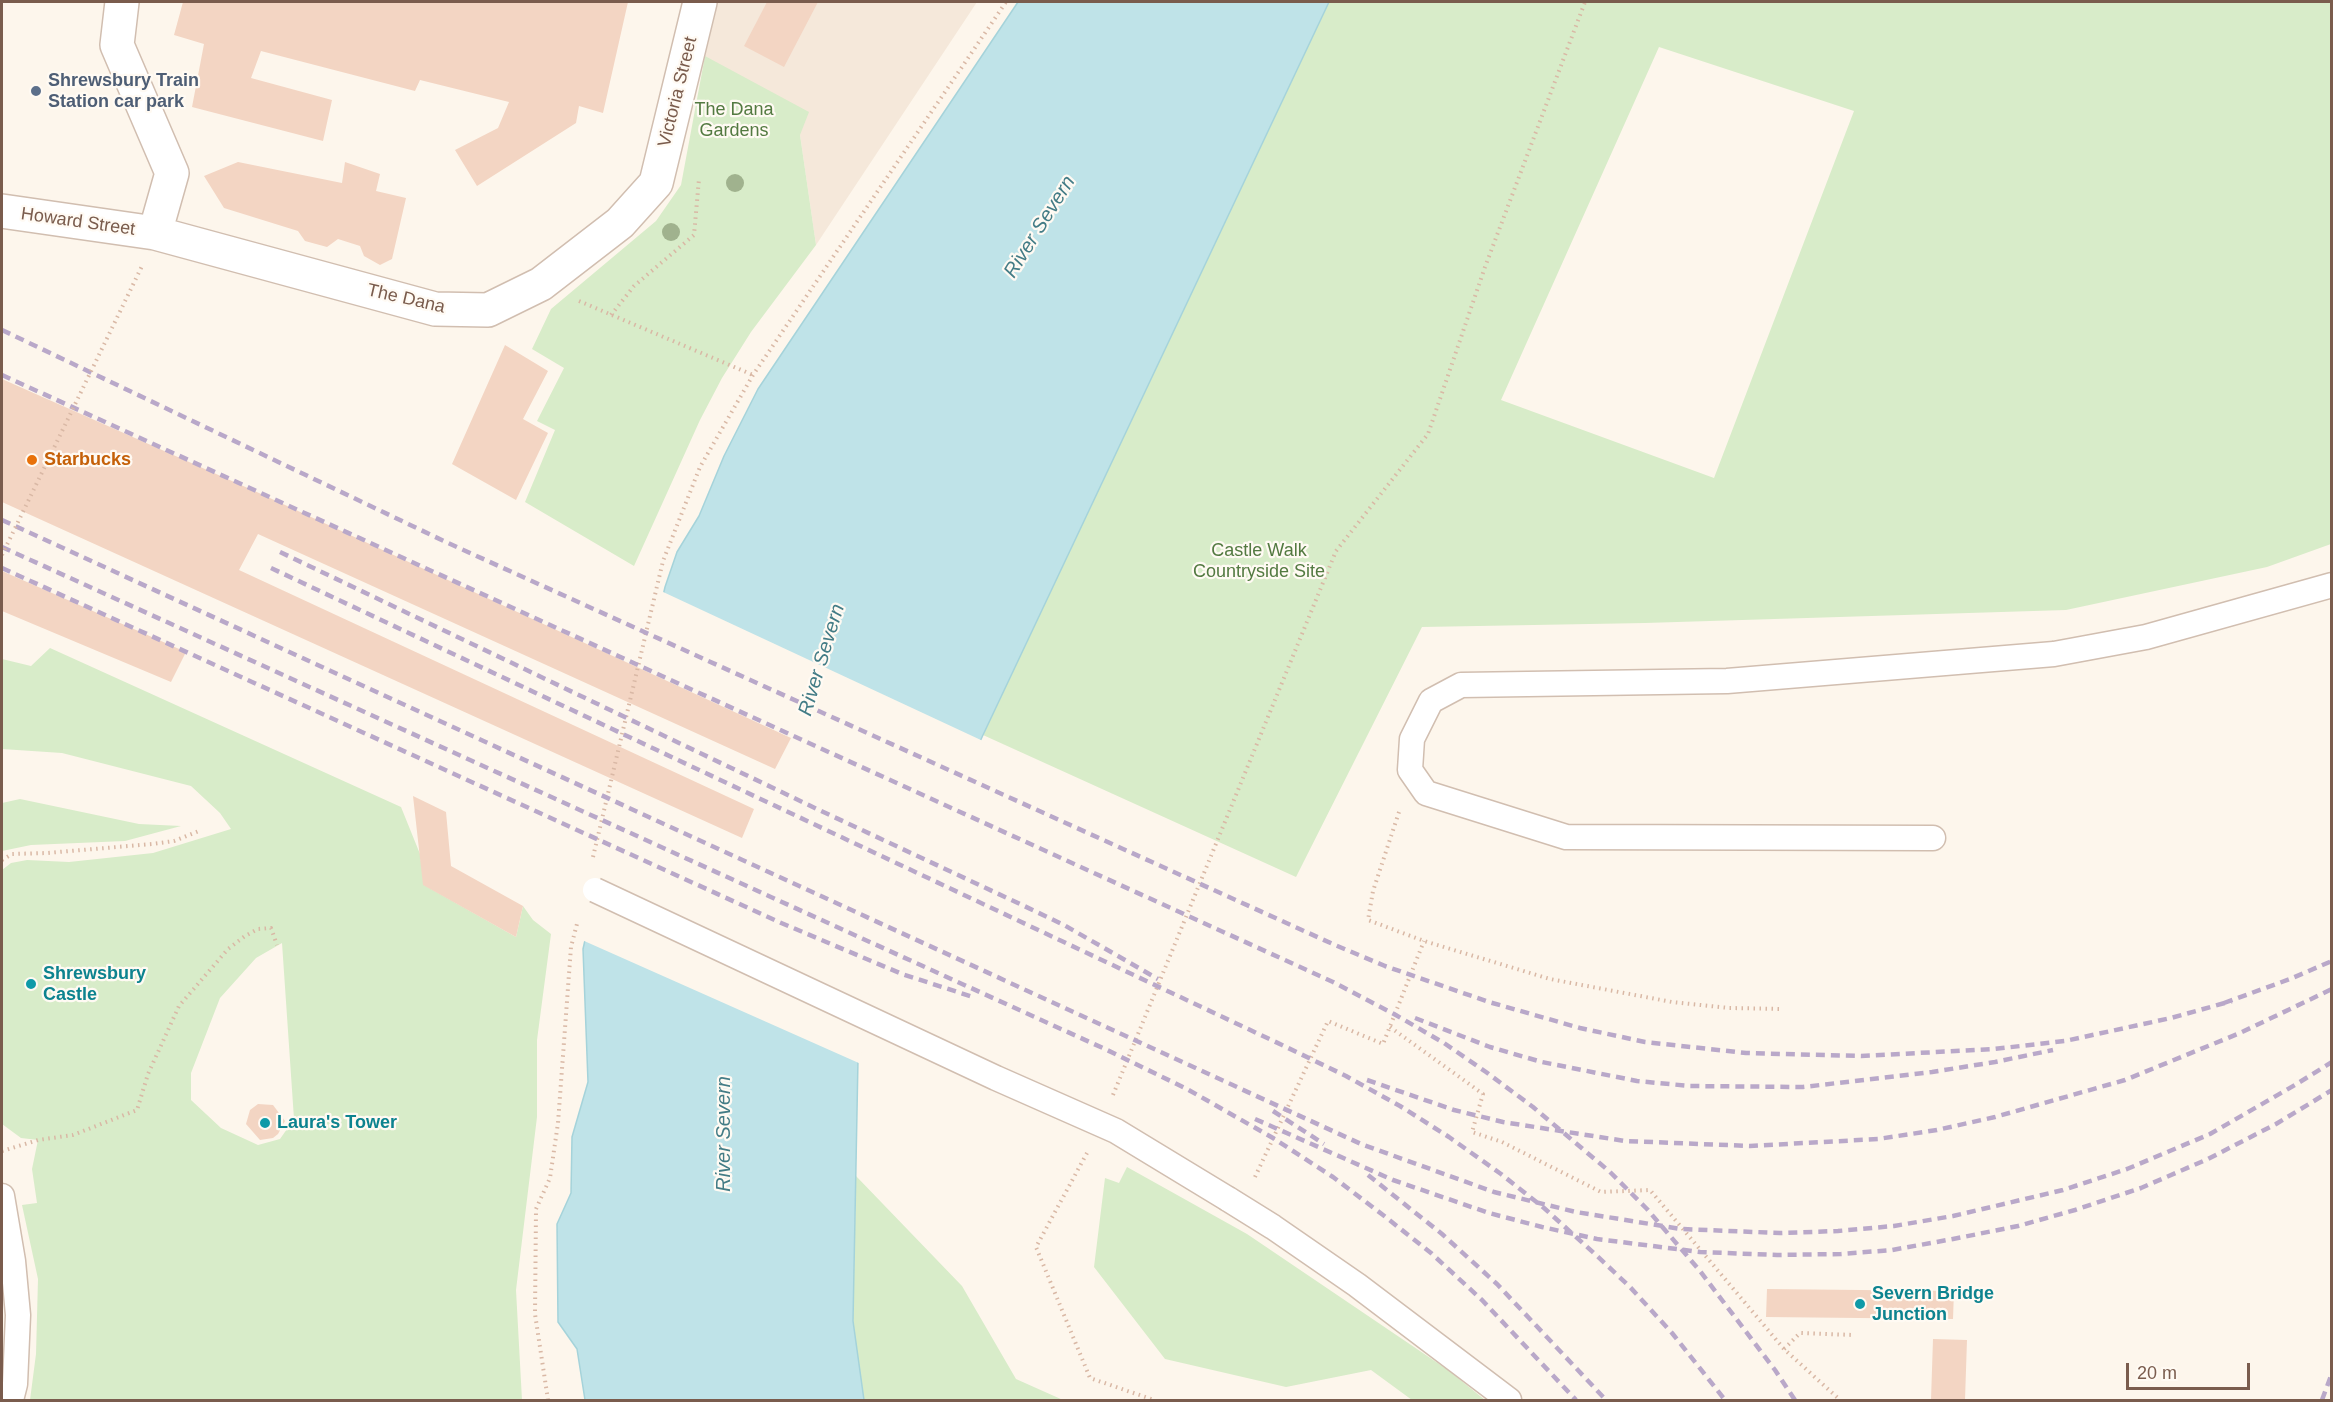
<!DOCTYPE html>
<html>
<head>
<meta charset="utf-8">
<style>
  body { margin:0 }
  #map { position:relative; width:2333px; height:1402px; overflow:hidden; background:#fdf6ec; font-family:Arial,sans-serif }
  canvas { display:block }
  .frame { position:absolute; inset:0; border:3px solid #7a5c4d; pointer-events:none }
  .scale { position:absolute; left:2126px; top:1363px; width:124px; height:27px; box-sizing:border-box; border:3px solid #7a5c4d; border-top:0; padding-left:8px; font-size:18px; line-height:21px; white-space:nowrap; color:#7a5c4d; -webkit-text-stroke:4px #fffaf3; paint-order:stroke }
</style>
</head>
<body>
<div id="map">
<canvas width="2333" height="1402"></canvas>
<div class="frame"></div>
<div class="scale">20 m</div>
</div>
<script>
const ctx = document.querySelector('canvas').getContext('2d');
ctx.lineJoin = 'round';
function paint(path, color) {
  ctx.fillStyle = color;
  ctx.fill(path, 'evenodd');
}
function shape(rows) {
  const path = new Path2D();
  for (const r of rows) {
    path.moveTo(r[0], r[1]);
    for (let i = 2; i < r.length; i += 2) path.lineTo(r[i], r[i + 1]);
  }
  return path;
}
function trace(path, color, width, dash) {
  ctx.strokeStyle = color;
  ctx.lineWidth = width;
  ctx.lineCap = dash ? 'butt' : 'round';
  ctx.setLineDash(dash || []);
  ctx.stroke(path);
}
function drawText(font, color, halo, rows, align = 'center') {
  ctx.font = font + ' Arial,sans-serif';
  ctx.lineWidth = 4.5;
  ctx.setLineDash([]);
  ctx.textBaseline = 'middle';
  ctx.strokeStyle = halo;
  ctx.fillStyle = color;
  for (const [text, x, y, turn = 0] of rows) {
    ctx.save();
    ctx.translate(x, y);
    ctx.rotate((+turn || 0) * Math.PI / 180);
    ctx.textAlign = isNaN(turn) ? turn : align;
    if (halo) ctx.strokeText(text, 0, 0);
    ctx.fillText(text, 0, 0);
    ctx.restore();
  }
}
const residential = shape([
  [718,2,977,2,816,245,800,135,705,56]
]);
const green = shape([
  [1329,2,2331,2,2331,544,2267,567,2066,610,1645,623,1422,627,1296,877,983,735],
  [1659,47,1854,111,1714,478,1501,400],
  [705,56,809,112,800,135,816,245,751,332,722,378,700,420,634,566,525,502,555,430,537,421,564,368,532,349,551,309,656,221,681,185],
  [50,648,401,807,420,854,424,885,516,937,523,906,533,920,551,934,537,1040,537,1117,516,1290,522,1400,30,1400,36,1354,38,1279,22,1205,37,1203,32,1169,38,1140,21,1138,2,1124,2,870,11,863,27,860,69,862,153,853,231,829,220,813,191,786,62,753,2,749,2,659,31,666],
  [282,943,294,1119,280,1139,258,1145,221,1128,191,1100,191,1073,220,998,256,958],
  [20,799,139,824,181,826,125,841,31,845,2,851,2,803],
  [1127,1167,1247,1234,1448,1370,1485,1400,1412,1400,1371,1370,1286,1387,1165,1359,1094,1267,1105,1178,1119,1183],
  [856,1176,962,1286,1016,1379,1063,1400,864,1400,853,1322]
]);
const water = shape([
  [1018,2,1329,2,983,735,859,1007,853,1321,864,1400,585,1400,577,1349,558,1322,557,1224,571,1193,572,1137,588,1082,583,949,665,587,677,552,699,516,724,456,758,389,1018,2]
]);
const pier = shape([
  [661,591,983,741,862,1007,861,1064,582,940]
]);
const building = shape([
  [183,2,628,2,603,113,579,106,576,123,477,186,455,150,498,128,509,102,420,80,415,91,261,51,251,78,332,100,323,141,192,107,204,44,174,35],
  [767,2,818,2,784,67,744,46],
  [238,162,342,183,345,162,380,174,376,191,406,198,392,259,380,265,364,256,360,246,338,239,327,247,305,241,298,231,224,208,204,176],
  [505,345,548,371,523,419,548,433,516,500,452,464],
  [2,379,259,493,791,738,775,769,258,534,239,570,754,809,742,838,2,502],
  [2,571,186,652,171,682,2,611],
  [413,796,446,812,451,866,523,906,516,937,423,885],
  [258,1104,273,1105,285,1121,278,1134,273,1138,260,1140,246,1124,250,1110],
  [1767,1289,1954,1291,1953,1319,1766,1317],
  [1933,1339,1967,1340,1965,1400,1931,1400]
]);
const path = shape([
  [579,301,753,375],
  [611,315,634,286,694,235,699,179],
  [1399,812,1373,891,1368,920,1424,941,1550,979,1672,1002,1729,1008,1783,1009],
  [593,857,663,561,700,467,753,375,1006,2],
  [2,860,12,854,47,853,152,844,174,841,199,831],
  [1390,1027,1483,1094,1472,1132,1502,1142,1601,1192,1650,1190,1784,1349,1840,1400],
  [1113,1095,1336,551,1428,434,1485,267,1585,2],
  [2,1151,38,1140,73,1135,137,1110,148,1074,179,1006,228,949,245,936,258,929,271,928,277,945],
  [1087,1153,1036,1247,1090,1378,1154,1400],
  [1255,1177,1328,1021,1383,1044,1424,941],
  [1784,1349,1800,1333,1854,1335],
  [548,1400,535,1314,536,1209,550,1178,558,1123,571,947,578,920]
]);
const lane = shape([
  [1933,838,1566,837,1426,793,1410,770,1412,739,1431,701,1461,685,1727,681,2054,654,2146,637,2332,585],
  [2,1196,13,1261,18,1315,15,1384,11,1400],
  [1228,1199,1273,1227,1357,1285,1509,1400]
]);
const street = shape([
  [122,2,117,45,172,173,155,233],
  [2,211,155,233,435,309,488,310,541,284,620,223,656,183,700,2]
]);
const rail = shape([
  [2,330,448,543,1335,945,1385,966,1489,1002,1580,1028,1645,1042,1746,1053,1861,1056,1994,1049,2065,1041,2171,1018,2232,1001],
  [2,375,1333,982,1394,1014,1444,1043,1486,1072,1533,1107,1610,1172,1647,1209,1700,1271,1775,1370,1795,1400],
  [2,520,1361,1144,1494,1192,1576,1212,1681,1229,1780,1233,1838,1231,1894,1226,1953,1216,2063,1190,2127,1169,2210,1134,2295,1085,2332,1062],
  [2,547,1105,1049,1187,1089,1273,1138,1333,1177,1383,1215,1431,1253,1482,1300,1576,1400],
  [280,552,817,809,1020,904,1064,925,1158,979],
  [2,568,779,922,902,974,973,997],
  [271,568,1282,1045,1346,1076,1400,1106,1449,1137,1501,1174,1544,1208,1596,1255,1630,1287,1672,1333,1725,1400],
  [2224,1003,2290,979,2332,961],
  [1415,1018,1490,1047,1542,1062,1637,1081,1690,1086,1803,1087,1932,1072,1995,1062,2053,1050],
  [1367,1080,1454,1110,1503,1122,1625,1141,1750,1146,1878,1139,1937,1130,1995,1117,2125,1080,2240,1033,2332,989],
  [1273,1111,1324,1144],
  [1255,1119,1393,1180,1489,1213,1542,1227,1597,1239,1700,1252,1777,1255,1841,1254,1892,1250,1953,1239,2018,1226,2075,1210,2141,1188,2208,1159,2276,1124,2332,1090],
  [1368,1175,1442,1234,1497,1284,1606,1400],
  [2322,1400,2332,1373]
]);
const pathBridge = shape([
  [2,555,143,264]
]);
const laneBridge = shape([
  [595,890,996,1078,1116,1131,1228,1199]
]);
const trees = [
  [735,183],
  [671,232]
];
const markers = [
  [36,91,6,"#5c6f8a"],
  [32,460,6,"#e8710a"],
  [31,984,6,"#0f9aa8"],
  [265,1123,6,"#0f9aa8"],
  [1860,1304,6,"#0f9aa8"]
];
const serviceNames = [
  ["Shrewsbury Train",48,81],
  ["Station car park",48,102]
];
const streetNames = [
  ["Victoria Street",678,92,-76],
  ["Howard Street",78,222,8],
  ["The Dana",406,299,13]
];
const parkNames = [
  ["The Dana",734,110],
  ["Gardens",734,131],
  ["Castle Walk",1259,551],
  ["Countryside Site",1259,572]
];
const foodNames = [
  ["Starbucks",44,460]
];
const cultureNames = [
  ["Shrewsbury",43,974],
  ["Castle",43,995],
  ["Laura's Tower",277,1123],
  ["Severn Bridge",1872,1294],
  ["Junction",1872,1315]
];
const waterNames = [
  ["River Severn",1040,227,-58],
  ["River Severn",822,660,-73],
  ["River Severn",724,1134,-90]
];
paint(residential, '#f5e8da');
paint(green, '#d8ecc9');
paint(water, '#bfe3e8');
trace(water, '#a5d3da', 1.5);
paint(pier, '#fdf6ec');
paint(building, '#f3d5c3');
trace(lane, '#d1beb0', 27);
trace(street, '#d1beb0', 36);
trace(path, '#d9b8a5', 4, [1.5, 4.5]);
trace(lane, '#fff', 24);
trace(street, '#fff', 33);
trace(rail, '#b9a8c9', 4.5, [9, 6]);
trace(laneBridge, '#d1beb0', 27, []);
trace(pathBridge, '#d9b8a5', 4, [1.5, 4.5]);
trace(laneBridge, '#fff', 24);
ctx.fillStyle = '#a0b28e';
for (const [x, y] of trees) {
  ctx.beginPath();
  ctx.arc(x, y, 9, 0, 2 * Math.PI);
  ctx.fill();
}
for (const [x, y, r, color] of markers) {
  const dot = new Path2D();
  dot.arc(x, y, r, 0, 2 * Math.PI);
  ctx.fillStyle = color;
  ctx.fill(dot);
  trace(dot, '#fffaf3', 2);
}
drawText('bold 18px', '#4e5e75', '#fffaf3', serviceNames, 'left');
drawText('18px', '#7a5c4d', '#fffaf3', streetNames);
drawText('18px', '#537a41', '#fffaf3', parkNames);
drawText('bold 18px', '#c56008', '#fffaf3', foodNames, 'left');
drawText('bold 18px', '#0d838f', '#fffaf3', cultureNames, 'left');
drawText('italic 20px', '#437c86', '#fffaf3', waterNames);
</script>
</body>
</html>
